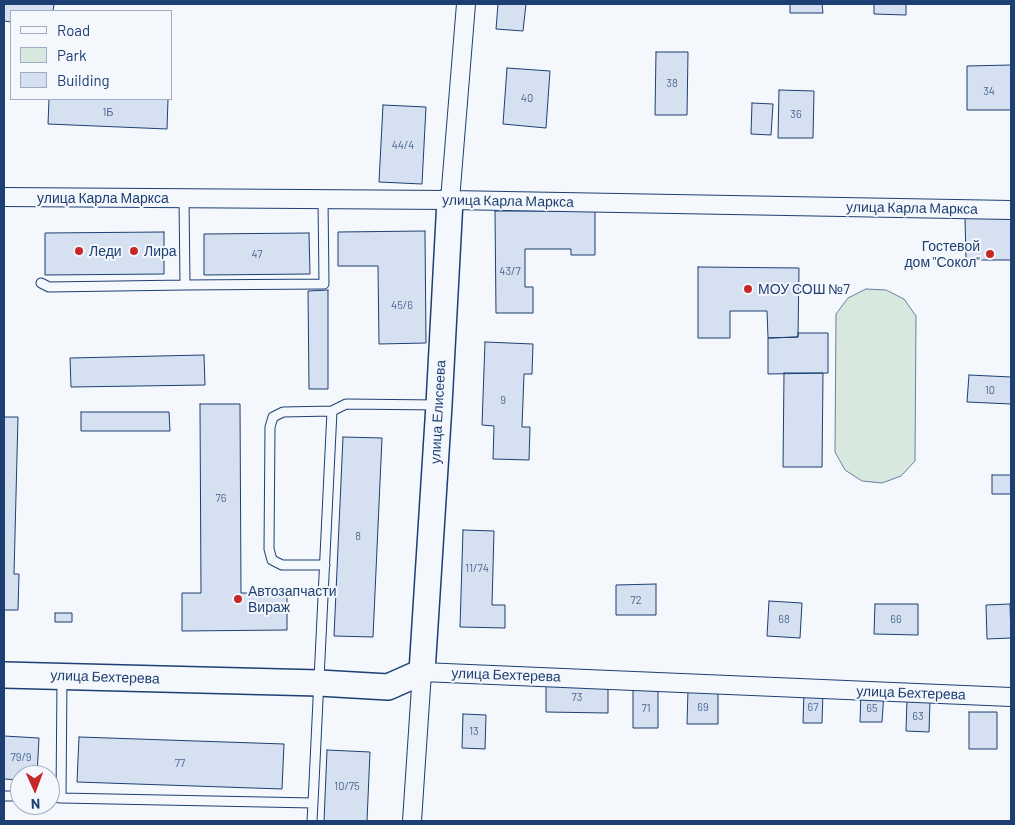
<!DOCTYPE html>
<html>
<head>
<meta charset="utf-8">
<style>
  body { margin:0 }
  #map { position:relative; width:1015px; height:825px; overflow:hidden; background:#f4f7fb; font-family:Barlow,sans-serif }
  canvas { display:block }
  .frame { position:absolute; inset:0; border:5px solid #1d3f73; pointer-events:none }
  .legend { position:absolute; left:10px; top:10px; width:162px; height:90px; box-sizing:border-box; background:#f4f7fb; border:1px solid #9eadc5; margin:0; padding:6px 9px; list-style:none; font-size:15px; color:#1d3f73 }
  .legend li { display:flex; align-items:center; gap:10px; height:25px }
  .legend b { width:25px; border:1px solid #9eadc5 }
  .north { position:absolute; left:10px; top:765px; width:50px; height:50px; box-sizing:border-box; background:#f4f7fb; border:1px solid #9eadc5; border-radius:50%; rotate:178deg; font-size:14px; font-weight:700; line-height:20px; text-align:center; color:#1d3f73 }
  .north::after { content:''; display:block; margin:auto; width:18px; height:22px; background:#c62828; clip-path:polygon(50% 0,100% 100%,50% 72%,0 100%) }
</style>
</head>
<body>
<div id="map">
<canvas width="1015" height="825"></canvas>
<div class="frame"></div>
<ul class="legend">
<li><b style="height:6px;background:#f4f7fb"></b>Road</li>
<li><b style="height:14px;background:#d7e8df"></b>Park</li>
<li><b style="height:14px;background:#d5e0f0"></b>Building</li>
</ul>
<div class="north">N</div>
</div>
<script>
const ctx = document.querySelector('canvas').getContext('2d');
ctx.lineJoin = 'round';
function paint(path, color) {
  ctx.fillStyle = color;
  ctx.fill(path, 'evenodd');
}
function shape(rows) {
  const path = new Path2D();
  for (const r of rows) {
    path.moveTo(r[0], r[1]);
    for (let i = 2; i < r.length; i += 2) path.lineTo(r[i], r[i + 1]);
  }
  return path;
}
function trace(path, color, width, dash) {
  ctx.strokeStyle = color;
  ctx.lineWidth = width;
  ctx.lineCap = dash ? 'butt' : 'round';
  ctx.setLineDash(dash || []);
  ctx.stroke(path);
}
function drawText(font, color, halo, rows, align = 'center') {
  ctx.font = font + ' Barlow,sans-serif';
  ctx.lineWidth = 4;
  ctx.setLineDash([]);
  ctx.textBaseline = 'middle';
  ctx.strokeStyle = halo;
  ctx.fillStyle = color;
  for (const [text, x, y, turn = 0] of rows) {
    ctx.save();
    ctx.translate(x, y);
    ctx.rotate((+turn || 0) * Math.PI / 180);
    ctx.textAlign = isNaN(turn) ? turn : align;
    if (halo) ctx.strokeText(text, 0, 0);
    ctx.fillText(text, 0, 0);
    ctx.restore();
  }
}
const green = shape([
  [866,289,886,290,904,299,916,316,915,461,901,476,882,483,862,481,845,470,835,452,836,314,848,298,866,289]
]);
const building = shape([
  [4,4,54,4,53,11,11,11,11,22,4,21,4,4],
  [498,4,526,4,523,31,496,29,498,4],
  [790,4,822,4,823,13,790,13,790,4],
  [874,4,906,4,906,15,874,14,874,4],
  [656,52,688,52,687,115,655,115,656,52],
  [1011,65,1011,110,967,110,967,66,1011,65],
  [507,68,550,71,546,128,503,124,507,68],
  [779,90,814,91,813,138,778,138,779,90],
  [49,99,168,99,167,129,48,124,49,99],
  [752,103,773,104,771,135,751,134,752,103],
  [383,105,426,107,422,184,379,182,383,105],
  [495,211,595,211,595,255,571,255,571,249,525,249,525,287,533,287,533,313,496,313,495,211],
  [1011,217,1011,260,966,260,965,218,1011,217],
  [425,231,426,343,379,344,378,266,338,266,338,232,425,231],
  [164,232,164,274,45,275,45,233,164,232],
  [309,233,310,274,204,275,204,234,309,233],
  [698,267,799,268,798,337,768,338,767,311,730,311,730,338,698,338,698,267],
  [328,290,328,389,309,389,308,291,328,290],
  [798,333,828,333,828,373,768,374,768,338,798,337,798,333],
  [485,342,533,344,532,374,524,374,522,427,530,427,529,460,493,459,494,426,482,425,485,342],
  [204,355,205,385,71,387,70,358,204,355],
  [784,373,823,373,822,467,783,467,784,373],
  [969,375,1011,377,1011,404,967,402,969,375],
  [200,404,240,404,241,593,287,593,287,630,182,631,182,593,201,593,200,404],
  [81,412,169,412,170,431,81,431,81,412],
  [4,417,18,417,14,574,19,574,18,610,4,610,4,417],
  [343,437,382,438,373,637,334,636,343,437],
  [992,475,1011,475,1011,494,992,494,992,475],
  [463,530,494,531,492,605,505,605,505,628,460,627,463,530],
  [656,584,656,615,616,615,616,585,656,584],
  [769,601,802,603,800,638,767,636,769,601],
  [875,604,918,604,918,635,874,634,875,604],
  [1010,604,1011,638,987,639,986,605,1010,604],
  [55,613,72,613,72,622,55,622,55,613],
  [546,680,608,681,608,713,546,712,546,680],
  [633,688,658,688,658,728,633,728,633,688],
  [688,690,718,690,718,724,687,724,688,690],
  [804,690,823,691,822,723,803,723,804,690],
  [861,692,884,693,882,722,860,722,861,692],
  [907,699,930,700,929,732,906,731,907,699],
  [969,712,997,712,997,749,969,749,969,712],
  [463,714,486,715,485,749,462,748,463,714],
  [4,736,39,738,37,775,20,775,20,780,4,779,4,736],
  [79,737,284,744,282,789,77,782,79,737],
  [327,750,370,752,367,821,324,821,327,750]
]);
const lane = shape([
  [41,283,49,287,185,285,184,198],
  [185,285,324,284,323,199],
  [325,565,282,565,272,560,269,549,270,427,273,417,283,412,332,411],
  [62,679,61,798,313,803,332,411,346,404,438,405],
  [4,796,20,796],
  [50,797,61,798],
  [312,821,313,803]
]);
const street = shape([
  [4,197,450,200,1011,210],
  [450,200,466,4],
  [412,821,422,672,1011,697]
]);
const secondary = shape([
  [4,675,319,683,388,687,422,672,439,405,450,200]
]);
const markers = [
  [79,251,5,"#c62828"],
  [134,251,5,"#c62828"],
  [990,254,5,"#c62828"],
  [748,289,5,"#c62828"],
  [238,599,5,"#c62828"]
];
const numberNames = [
  ["38",672,83],
  ["34",989,91],
  ["40",527,98],
  ["1Б",108,112],
  ["36",796,114],
  ["44/4",403,145],
  ["47",257,254],
  ["43/7",510,271],
  ["45/6",402,305],
  ["10",990,390],
  ["9",503,400],
  ["76",221,498],
  ["8",358,536],
  ["11/74",477,568],
  ["72",636,600],
  ["68",784,619],
  ["66",896,619],
  ["73",577,697],
  ["69",703,707],
  ["67",813,707],
  ["71",646,708],
  ["65",872,708],
  ["63",918,716],
  ["13",474,731],
  ["79/9",21,757],
  ["77",180,763],
  ["10/75",347,786]
];
const streetNames = [
  ["улица Карла Маркса",103,198],
  ["улица Карла Маркса",508,201,1],
  ["улица Карла Маркса",912,208,1],
  ["улица Елисеева",438,412,-87],
  ["улица Бехтерева",506,675,2],
  ["улица Бехтерева",105,677,2],
  ["улица Бехтерева",911,693,2]
];
const poiNames = [
  ["Гостевой",980,246,"right"],
  ["дом \"Сокол\"",980,262,"right"],
  ["Леди",89,251],
  ["Лира",144,251],
  ["МОУ СОШ №7",758,289],
  ["Автозапчасти",248,591],
  ["Вираж",248,607]
];
paint(green, '#d7e8df');
trace(green, '#687fa3', 1);
paint(building, '#d5e0f0');
trace(building, '#1d3f73', 1);
trace(lane, '#1d3f73', 11);
trace(street, '#1d3f73', 20);
trace(secondary, '#1d3f73', 28);
trace(lane, '#f4f7fb', 9);
trace(street, '#f4f7fb', 18);
trace(secondary, '#f4f7fb', 25);
for (const [x, y, r, color] of markers) {
  const dot = new Path2D();
  dot.arc(x, y, r, 0, 2 * Math.PI);
  ctx.fillStyle = color;
  ctx.fill(dot);
  trace(dot, '#f4f7fb', 2);
}
drawText('11px', '#4b6792', null, numberNames);
drawText('14px', '#1d3f73', '#f4f7fb', streetNames);
drawText('14px', '#1d3f73', '#f4f7fb', poiNames, 'left');
</script>
</body>
</html>
